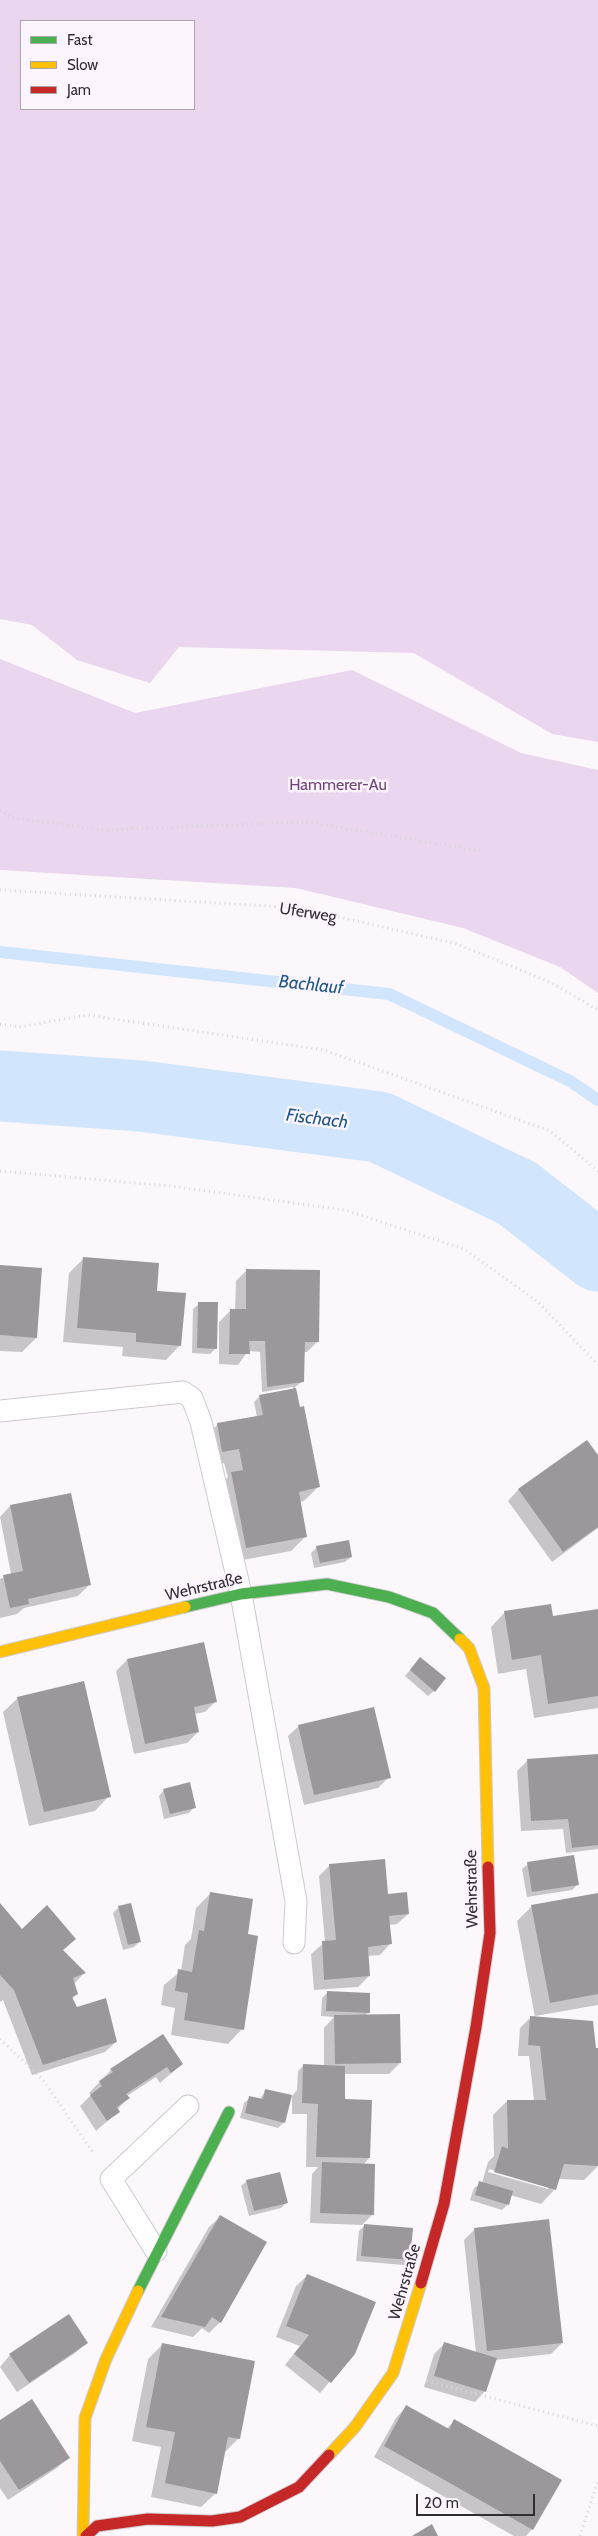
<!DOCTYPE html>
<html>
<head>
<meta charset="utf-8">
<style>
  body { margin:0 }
  #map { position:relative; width:598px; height:2536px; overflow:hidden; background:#fbf7fb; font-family:Cabin,sans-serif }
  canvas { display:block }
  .legend { position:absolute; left:20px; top:20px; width:175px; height:90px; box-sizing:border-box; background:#fcf5fd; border:1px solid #aba5ac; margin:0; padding:6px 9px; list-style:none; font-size:15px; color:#322c33 }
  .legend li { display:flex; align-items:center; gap:10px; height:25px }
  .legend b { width:25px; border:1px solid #aba5ac }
  .scale { position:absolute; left:416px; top:2494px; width:119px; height:22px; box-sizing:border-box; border:2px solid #322c33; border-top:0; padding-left:6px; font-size:15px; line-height:18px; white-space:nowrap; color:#322c33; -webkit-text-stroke:4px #fcf5fd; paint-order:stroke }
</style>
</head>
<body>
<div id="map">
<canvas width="598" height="2536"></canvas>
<ul class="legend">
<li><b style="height:6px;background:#4caf50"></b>Fast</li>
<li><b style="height:6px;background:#ffc107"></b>Slow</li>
<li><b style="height:6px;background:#c62828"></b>Jam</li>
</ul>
<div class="scale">20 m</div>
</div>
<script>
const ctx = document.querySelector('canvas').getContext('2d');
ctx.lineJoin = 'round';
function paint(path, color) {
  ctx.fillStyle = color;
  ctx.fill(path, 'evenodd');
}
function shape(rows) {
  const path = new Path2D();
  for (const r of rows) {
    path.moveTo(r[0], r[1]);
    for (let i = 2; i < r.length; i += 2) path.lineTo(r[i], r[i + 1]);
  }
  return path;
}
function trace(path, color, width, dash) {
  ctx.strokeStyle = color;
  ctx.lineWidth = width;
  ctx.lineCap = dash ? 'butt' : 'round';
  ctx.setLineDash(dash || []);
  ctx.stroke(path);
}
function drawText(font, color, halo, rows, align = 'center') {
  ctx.font = font + ' Cabin,sans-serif';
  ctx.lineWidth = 5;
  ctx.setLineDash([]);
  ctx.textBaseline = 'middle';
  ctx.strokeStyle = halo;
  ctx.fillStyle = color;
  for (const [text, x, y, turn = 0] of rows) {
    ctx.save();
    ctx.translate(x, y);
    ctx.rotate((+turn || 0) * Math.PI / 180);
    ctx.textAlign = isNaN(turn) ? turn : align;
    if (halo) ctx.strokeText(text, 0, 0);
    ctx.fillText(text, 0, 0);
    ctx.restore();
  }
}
const green = shape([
  [0,0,598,0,598,742,552,734,414,653,179,647,150,683,77,660,32,625,0,619],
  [194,21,194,109,21,109,21,21],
  [0,659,135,713,352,670,521,753,598,770,598,993,560,967,463,928,296,888,0,870]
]);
const shadow = shape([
  [84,1258,155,1292,180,1345,166,1360,122,1356,123,1347,63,1342,69,1273],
  [0,1267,36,1338,22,1352,0,1351],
  [247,1270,318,1341,307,1352,304,1352,303,1381,295,1387,318,1487,304,1501,299,1502,306,1536,291,1551,232,1562,217,1488,228,1477,224,1463,208,1466,203,1439,218,1424,257,1417,254,1402,260,1396,293,1389,293,1387,262,1392,260,1352,248,1351,238,1365,219,1364,219,1322,230,1311,235,1311,236,1281],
  [199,1304,216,1348,210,1354,192,1353,193,1309],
  [587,1441,598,1457,598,1528,552,1562,508,1501,518,1490],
  [70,1494,89,1585,78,1596,24,1608,17,1614,0,1618,0,1579,11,1574,0,1517,10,1506],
  [317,1547,351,1557,345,1562,314,1568,311,1553],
  [598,1611,598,1708,534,1718,526,1669,498,1674,491,1627,505,1612,552,1618],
  [127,1660,216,1701,205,1712,194,1714,198,1732,187,1743,134,1754,116,1671],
  [415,1664,434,1691,428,1696,405,1676],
  [18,1698,109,1796,95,1811,29,1826,3,1712],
  [299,1726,389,1777,378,1788,304,1805,288,1736],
  [598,1755,598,1849,566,1853,563,1829,521,1831,517,1771,528,1760],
  [164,1790,194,1807,189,1813,164,1819,159,1796],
  [528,1864,577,1885,572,1890,527,1897,522,1869],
  [330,1865,387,1895,408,1914,397,1924,389,1925,390,1944,380,1955,367,1956,369,1976,358,1987,314,1990,311,1954,325,1942,319,1876],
  [211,1893,247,1935,242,2029,228,2044,171,2035,175,2008,161,2005,164,1985,181,1971,185,1945,191,1939,196,1908],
  [598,1894,598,2005,535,2016,598,2049,598,2166,584,2180,558,2179,555,2189,541,2204,510,2195,508,2204,502,2210,470,2200,474,2188,482,2183,488,2162,494,2156,493,2115,507,2101,534,2100,529,2056,518,2056,520,2028,531,2017,535,2017,517,1921,532,1906],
  [489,2169,548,2186,548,2189,488,2172],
  [0,1905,22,1931,74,1939,62,1951,84,1973,74,1984,77,1994,72,1999,76,2008,116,2042,105,2052,32,2075,3,2000,0,2002],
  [119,1907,140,1941,134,1947,123,1950,113,1913],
  [327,1993,368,2013,365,2016,400,2063,389,2074,344,2074,343,2100,369,2158,363,2165,373,2214,362,2225,364,2225,310,2223,312,2174,318,2167,306,2167,307,2114,292,2114,292,2096,297,2090,298,2071,304,2065,324,2066,324,2028,334,2017,321,2016,322,1998],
  [163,2036,182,2064,160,2083,156,2077,127,2096,128,2098,117,2110,118,2112,96,2131,80,2106,91,2095,89,2093,111,2070],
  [266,2090,284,2122,278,2128,240,2118,244,2103,250,2098,259,2100],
  [247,2181,287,2202,281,2208,249,2216,241,2186],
  [220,2217,220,2322,209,2333,202,2328,193,2337,151,2327,209,2227],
  [365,2225,409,2259,404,2265,356,2261,359,2231],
  [475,2229,562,2343,551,2354,495,2360,485,2391,475,2402,424,2387,434,2354,445,2343,476,2353,464,2240],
  [307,2276,354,2353,320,2393,285,2365,300,2346,276,2337,296,2286],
  [86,2343,75,2353,17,2392,0,2367,10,2355],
  [163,2344,239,2438,224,2453,216,2493,201,2507,151,2497,161,2447,132,2441,148,2359],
  [406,2407,446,2429,455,2421,532,2529,526,2536,514,2536,374,2457,396,2418],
  [0,2421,68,2458,57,2468,8,2500,0,2488]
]);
const stream = shape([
  [0,952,389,994,570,1081,598,1100]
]);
const river = shape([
  [0,1086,141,1096,379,1127,517,1193,598,1256]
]);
const building = shape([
  [83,1257,159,1263,157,1291,186,1293,181,1346,136,1342,136,1333,77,1328],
  [0,1265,42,1268,37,1338,0,1335],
  [246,1269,320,1270,319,1342,305,1342,304,1382,267,1387,265,1341,249,1341,250,1354,229,1354,230,1309,246,1309],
  [198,1302,218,1302,217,1349,197,1348],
  [296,1388,300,1407,304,1406,320,1487,299,1492,307,1537,246,1548,231,1472,243,1470,239,1449,222,1452,217,1423,263,1415,259,1395],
  [587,1440,598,1455,598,1527,563,1552,518,1489],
  [71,1493,91,1585,28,1599,29,1604,10,1608,3,1575,23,1571,10,1505],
  [349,1540,352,1557,320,1563,316,1546],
  [551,1604,553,1616,598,1609,598,1696,548,1704,541,1655,512,1660,504,1611],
  [204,1642,217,1702,194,1707,199,1732,145,1744,127,1659],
  [420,1657,446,1678,435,1692,410,1670],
  [84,1681,111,1797,44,1812,17,1697],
  [374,1707,391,1778,314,1795,298,1725],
  [598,1754,598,1845,572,1848,568,1819,531,1821,527,1759],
  [190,1782,196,1808,170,1814,163,1789],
  [574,1855,579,1885,532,1892,527,1862],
  [385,1859,388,1894,407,1892,409,1914,389,1916,392,1944,368,1947,370,1976,324,1980,322,1941,336,1940,329,1864],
  [210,1892,253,1899,248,1934,258,1936,244,2030,184,2020,188,1993,175,1991,178,1969,192,1972,199,1930,204,1931],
  [598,1893,598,1994,550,2003,531,1905],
  [0,1903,22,1929,47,1905,76,1939,63,1950,86,1973,73,1978,78,1994,72,1997,77,2007,106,1998,117,2042,43,2065,14,1990,0,1975],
  [131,1903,141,1942,128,1945,118,1906],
  [327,1991,370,1993,370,2013,326,2011],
  [400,2014,401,2063,335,2064,334,2015],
  [530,2016,593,2021,596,2048,598,2048,598,2166,564,2164,556,2190,494,2172,502,2146,508,2149,507,2100,546,2100,540,2046,528,2045],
  [163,2034,183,2064,171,2073,167,2067,126,2094,130,2098,117,2107,120,2112,107,2121,90,2095,102,2086,99,2081,113,2072,110,2069],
  [303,2064,345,2066,345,2099,372,2100,370,2158,316,2157,318,2104,302,2103],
  [265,2089,292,2095,285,2123,245,2113,249,2096,263,2099],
  [322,2162,375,2164,374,2215,320,2213],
  [280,2172,288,2203,254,2211,246,2180],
  [479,2181,513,2191,509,2205,475,2195],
  [220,2215,267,2242,221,2323,212,2317,205,2327,161,2317],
  [549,2219,563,2343,487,2351,474,2228],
  [364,2224,413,2228,410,2260,361,2256],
  [307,2274,376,2302,355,2354,331,2383,294,2354,309,2335,286,2326],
  [69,2314,88,2343,29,2383,9,2354],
  [444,2342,497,2358,486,2392,434,2376],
  [162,2343,255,2361,240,2439,228,2437,217,2494,165,2483,175,2432,146,2427],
  [32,2399,70,2458,19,2490,0,2461,0,2420],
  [406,2405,449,2429,454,2419,562,2480,533,2530,384,2446],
  [432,2524,438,2536,412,2536]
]);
const path = shape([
  [0,810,13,818,102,830,307,822,481,851],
  [0,890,300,908,457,944,552,983,598,1010],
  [0,1024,20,1027,87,1015,324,1050,550,1131,598,1171],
  [0,1171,170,1186,345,1210,464,1249,538,1302,598,1365],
  [0,2039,43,2080,94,2154],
  [427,2381,598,2426],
  [580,2536,598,2480]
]);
const lane = shape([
  [0,1411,183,1392,192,1398,201,1422,241,1594,296,1901,294,1943],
  [156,2251,111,2179,188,2106]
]);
const fast = shape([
  [185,1607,241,1594,327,1584,389,1597,433,1613,460,1639],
  [138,2291,229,2112]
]);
const slow = shape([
  [460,1639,469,1648,484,1688,488,1867],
  [0,1652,185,1607],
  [329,2455,355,2427,393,2373,421,2283],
  [83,2536,85,2418,106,2359,138,2291]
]);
const jam = shape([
  [421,2283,444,2204,476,2027,490,1933,488,1867],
  [86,2536,97,2526,148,2519,212,2521,240,2517,299,2487,329,2455]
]);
const parkNames = [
  ["Hammerer-Au",338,785]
];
const streetNames = [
  ["Uferweg",308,913,9],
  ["Wehrstraße",204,1587,-13],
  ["Wehrstraße",472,1889,-91],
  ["Wehrstraße",405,2282,-74]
];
const waterNames = [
  ["Bachlauf",311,985,6],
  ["Fischach",317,1119,7]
];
paint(green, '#ead6ee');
paint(shadow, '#0003');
trace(stream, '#d1e6fc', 12);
trace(river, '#d1e6fc', 71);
paint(building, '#9c979b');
trace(lane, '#cecacf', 23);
trace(fast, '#cecacf', 13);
trace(slow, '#cecacf', 13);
trace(jam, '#cecacf', 13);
trace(path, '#d7d6d7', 3, [1, 4]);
trace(lane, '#fefefe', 21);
trace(fast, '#4caf50', 11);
trace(slow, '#ffc107', 11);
trace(jam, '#c62828', 11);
drawText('16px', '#704479', '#fcf5fd', parkNames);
drawText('16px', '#322c33', '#fcf5fd', streetNames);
drawText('italic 18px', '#1f5888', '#fcf5fd', waterNames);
</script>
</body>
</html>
